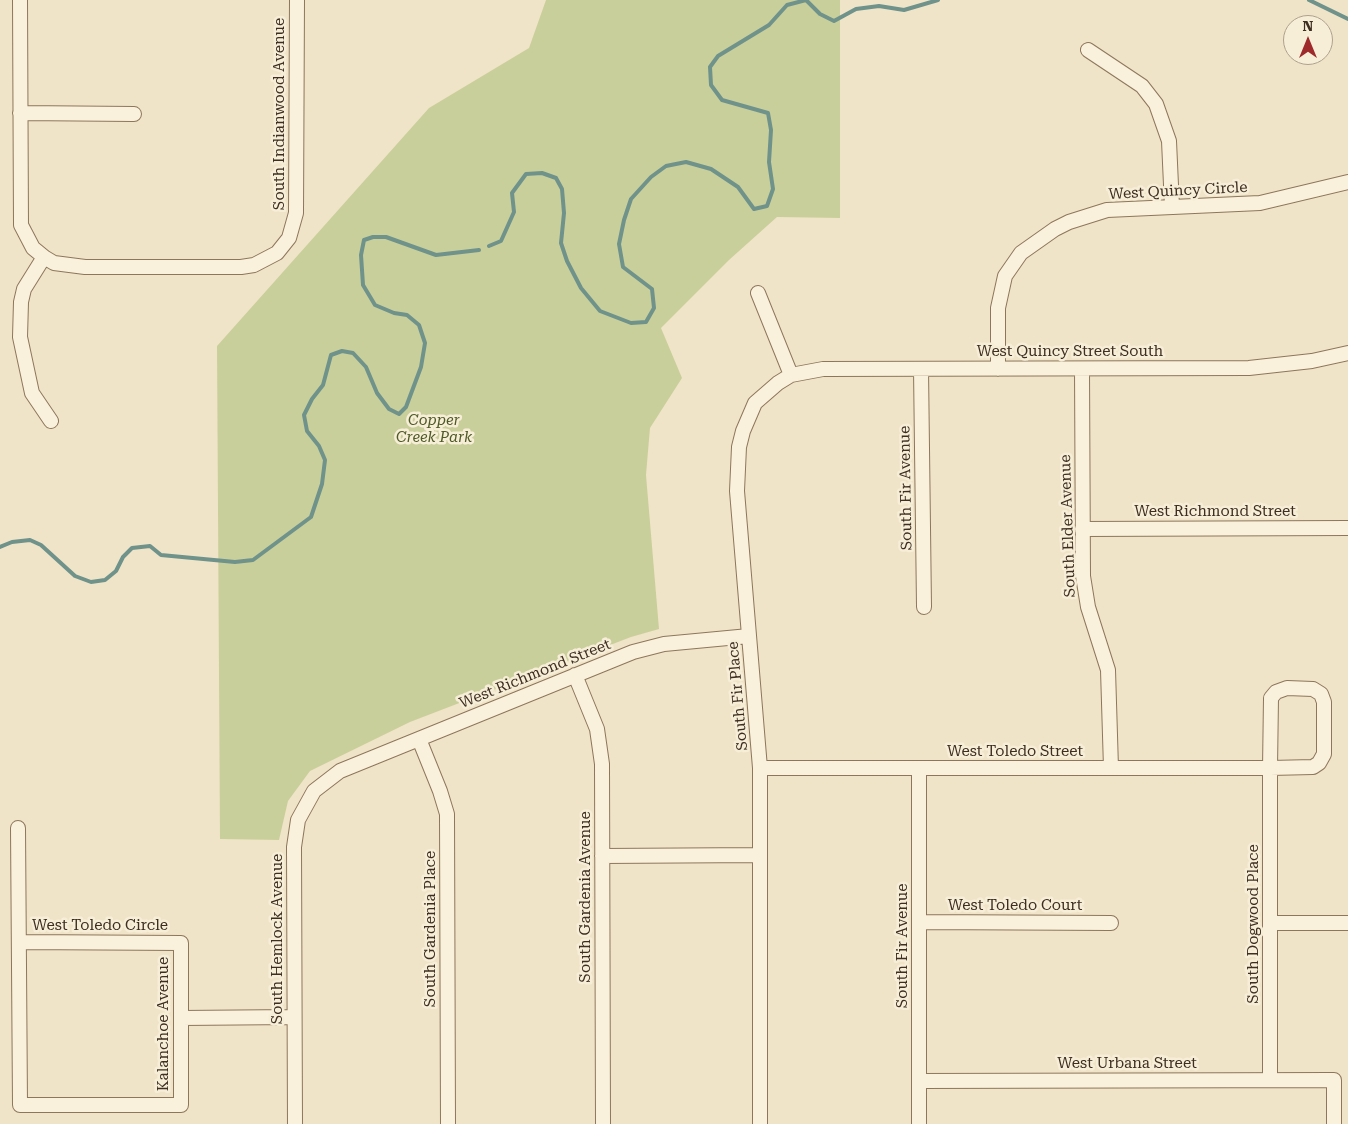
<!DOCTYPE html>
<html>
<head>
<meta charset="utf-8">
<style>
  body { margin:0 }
  #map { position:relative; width:1348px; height:1124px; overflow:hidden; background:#f0e4c8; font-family:"Roboto Serif",serif }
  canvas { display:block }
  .north { position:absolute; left:1283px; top:15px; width:50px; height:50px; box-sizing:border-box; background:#f7eed8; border:1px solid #ada18e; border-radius:50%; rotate:0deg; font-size:14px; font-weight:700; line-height:20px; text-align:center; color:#3d2e20 }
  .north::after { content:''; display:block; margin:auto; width:18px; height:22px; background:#9e2a2b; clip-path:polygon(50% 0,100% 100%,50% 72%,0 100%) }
</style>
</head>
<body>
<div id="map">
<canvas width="1348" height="1124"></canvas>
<div class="north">N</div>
</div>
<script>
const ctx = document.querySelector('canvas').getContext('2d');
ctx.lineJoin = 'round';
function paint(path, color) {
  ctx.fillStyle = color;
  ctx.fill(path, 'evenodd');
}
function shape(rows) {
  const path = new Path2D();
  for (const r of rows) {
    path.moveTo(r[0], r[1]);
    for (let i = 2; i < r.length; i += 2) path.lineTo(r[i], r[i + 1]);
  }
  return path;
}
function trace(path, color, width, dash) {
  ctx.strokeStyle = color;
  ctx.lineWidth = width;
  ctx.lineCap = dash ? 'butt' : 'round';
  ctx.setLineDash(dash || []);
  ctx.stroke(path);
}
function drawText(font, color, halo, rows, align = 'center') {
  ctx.font = font + ' "Roboto Serif",serif';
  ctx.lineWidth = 5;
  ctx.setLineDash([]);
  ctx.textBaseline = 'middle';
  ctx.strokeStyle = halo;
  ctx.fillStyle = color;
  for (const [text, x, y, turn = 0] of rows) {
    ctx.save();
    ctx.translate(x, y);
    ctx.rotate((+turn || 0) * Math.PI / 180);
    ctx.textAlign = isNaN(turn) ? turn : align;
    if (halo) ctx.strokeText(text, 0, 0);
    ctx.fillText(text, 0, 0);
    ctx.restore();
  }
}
const green = shape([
  [546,0,840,0,840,218,777,217,729,260,661,328,682,378,650,428,646,475,659,629,631,637,410,722,310,771,288,801,279,840,220,839,217,346,429,108,529,48]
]);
const stream = shape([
  [1309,0,1348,19],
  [489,246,501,241,514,212,512,193,526,174,542,173,556,178,562,189,564,213,561,243,567,261,581,288,600,311,631,323,646,322,654,308,652,289,623,267,619,244,624,220,631,199,651,177,666,166,686,162,711,169,738,187,754,209,767,206,773,189,769,162,771,130,768,113,722,100,711,85,710,67,718,56,769,25,787,5,806,0,820,14,834,21,856,9,879,6,904,10,938,0],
  [0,547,12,542,30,540,41,545,75,576,91,582,105,580,116,571,123,557,132,548,150,546,161,555,235,562,253,560,311,517,322,484,325,460,319,446,307,431,304,415,312,399,323,385,331,355,342,351,353,353,366,367,377,393,389,409,399,414,406,407,421,367,425,343,419,325,407,315,394,313,375,305,363,285,361,255,364,240,373,237,386,237,436,255,479,250]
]);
const minor = shape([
  [20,0,21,225,33,248,44,257,24,289,21,302,20,337,32,393,51,421],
  [1088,50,1142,86,1156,104,1169,141,1172,207],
  [20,113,134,114],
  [44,257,54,263,85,267,241,267,254,265,277,253,289,238,296,213,297,0],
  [758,293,791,375],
  [921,369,924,607],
  [998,369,998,308,1005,276,1021,253,1055,229,1069,222,1107,210,1260,203,1348,182],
  [1082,369,1083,576,1088,607,1108,670,1111,768],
  [1082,529,1348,528],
  [575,675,597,729,602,764,603,1124],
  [1287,688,1313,689,1321,694,1324,702,1324,754,1319,763,1313,767,1270,768,1271,698,1276,692,1287,688],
  [419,739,440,791,447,814,448,1124],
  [760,768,1270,768,1270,1080],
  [919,768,919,1124],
  [18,828,20,1105,181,1105,181,943,19,942],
  [602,856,760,855],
  [919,922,1111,923],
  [1271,923,1348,923],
  [181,1018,294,1017],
  [919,1081,1334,1080,1334,1124],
  [295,1124,294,847,298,820,314,791,340,771,633,652,664,644,749,636],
  [760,1124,760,768,737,491,739,447,743,431,755,403,778,383,791,375,823,369,1249,368,1312,361,1348,353]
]);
const streetNames = [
  ["South Indianwood Avenue",280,114,-90],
  ["West Quincy Circle",1178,191,-3],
  ["West Quincy Street South",1070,352],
  ["South Fir Avenue",906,488,-91],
  ["West Richmond Street",1215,512],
  ["South Elder Avenue",1068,526,-92],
  ["West Richmond Street",535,674,-22],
  ["South Fir Place",738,696,-95],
  ["West Toledo Street",1015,752],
  ["South Gardenia Avenue",586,897,-90],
  ["West Toledo Court",1015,906],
  ["South Dogwood Place",1254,924,-90],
  ["West Toledo Circle",100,926],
  ["South Gardenia Place",431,929,-90],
  ["South Hemlock Avenue",278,939,-90],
  ["South Fir Avenue",903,946,-90],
  ["Kalanchoe Avenue",164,1024,-90],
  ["West Urbana Street",1127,1064]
];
const parkNames = [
  ["Copper",434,421],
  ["Creek Park",434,438]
];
paint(green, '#c9cf9b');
trace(stream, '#6f938a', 4);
trace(minor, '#8d765c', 16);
trace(minor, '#faf1dc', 14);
drawText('15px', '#3d2e20', '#f7eed8', streetNames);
drawText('italic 15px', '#4d5a26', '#f7eed8', parkNames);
</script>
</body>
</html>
